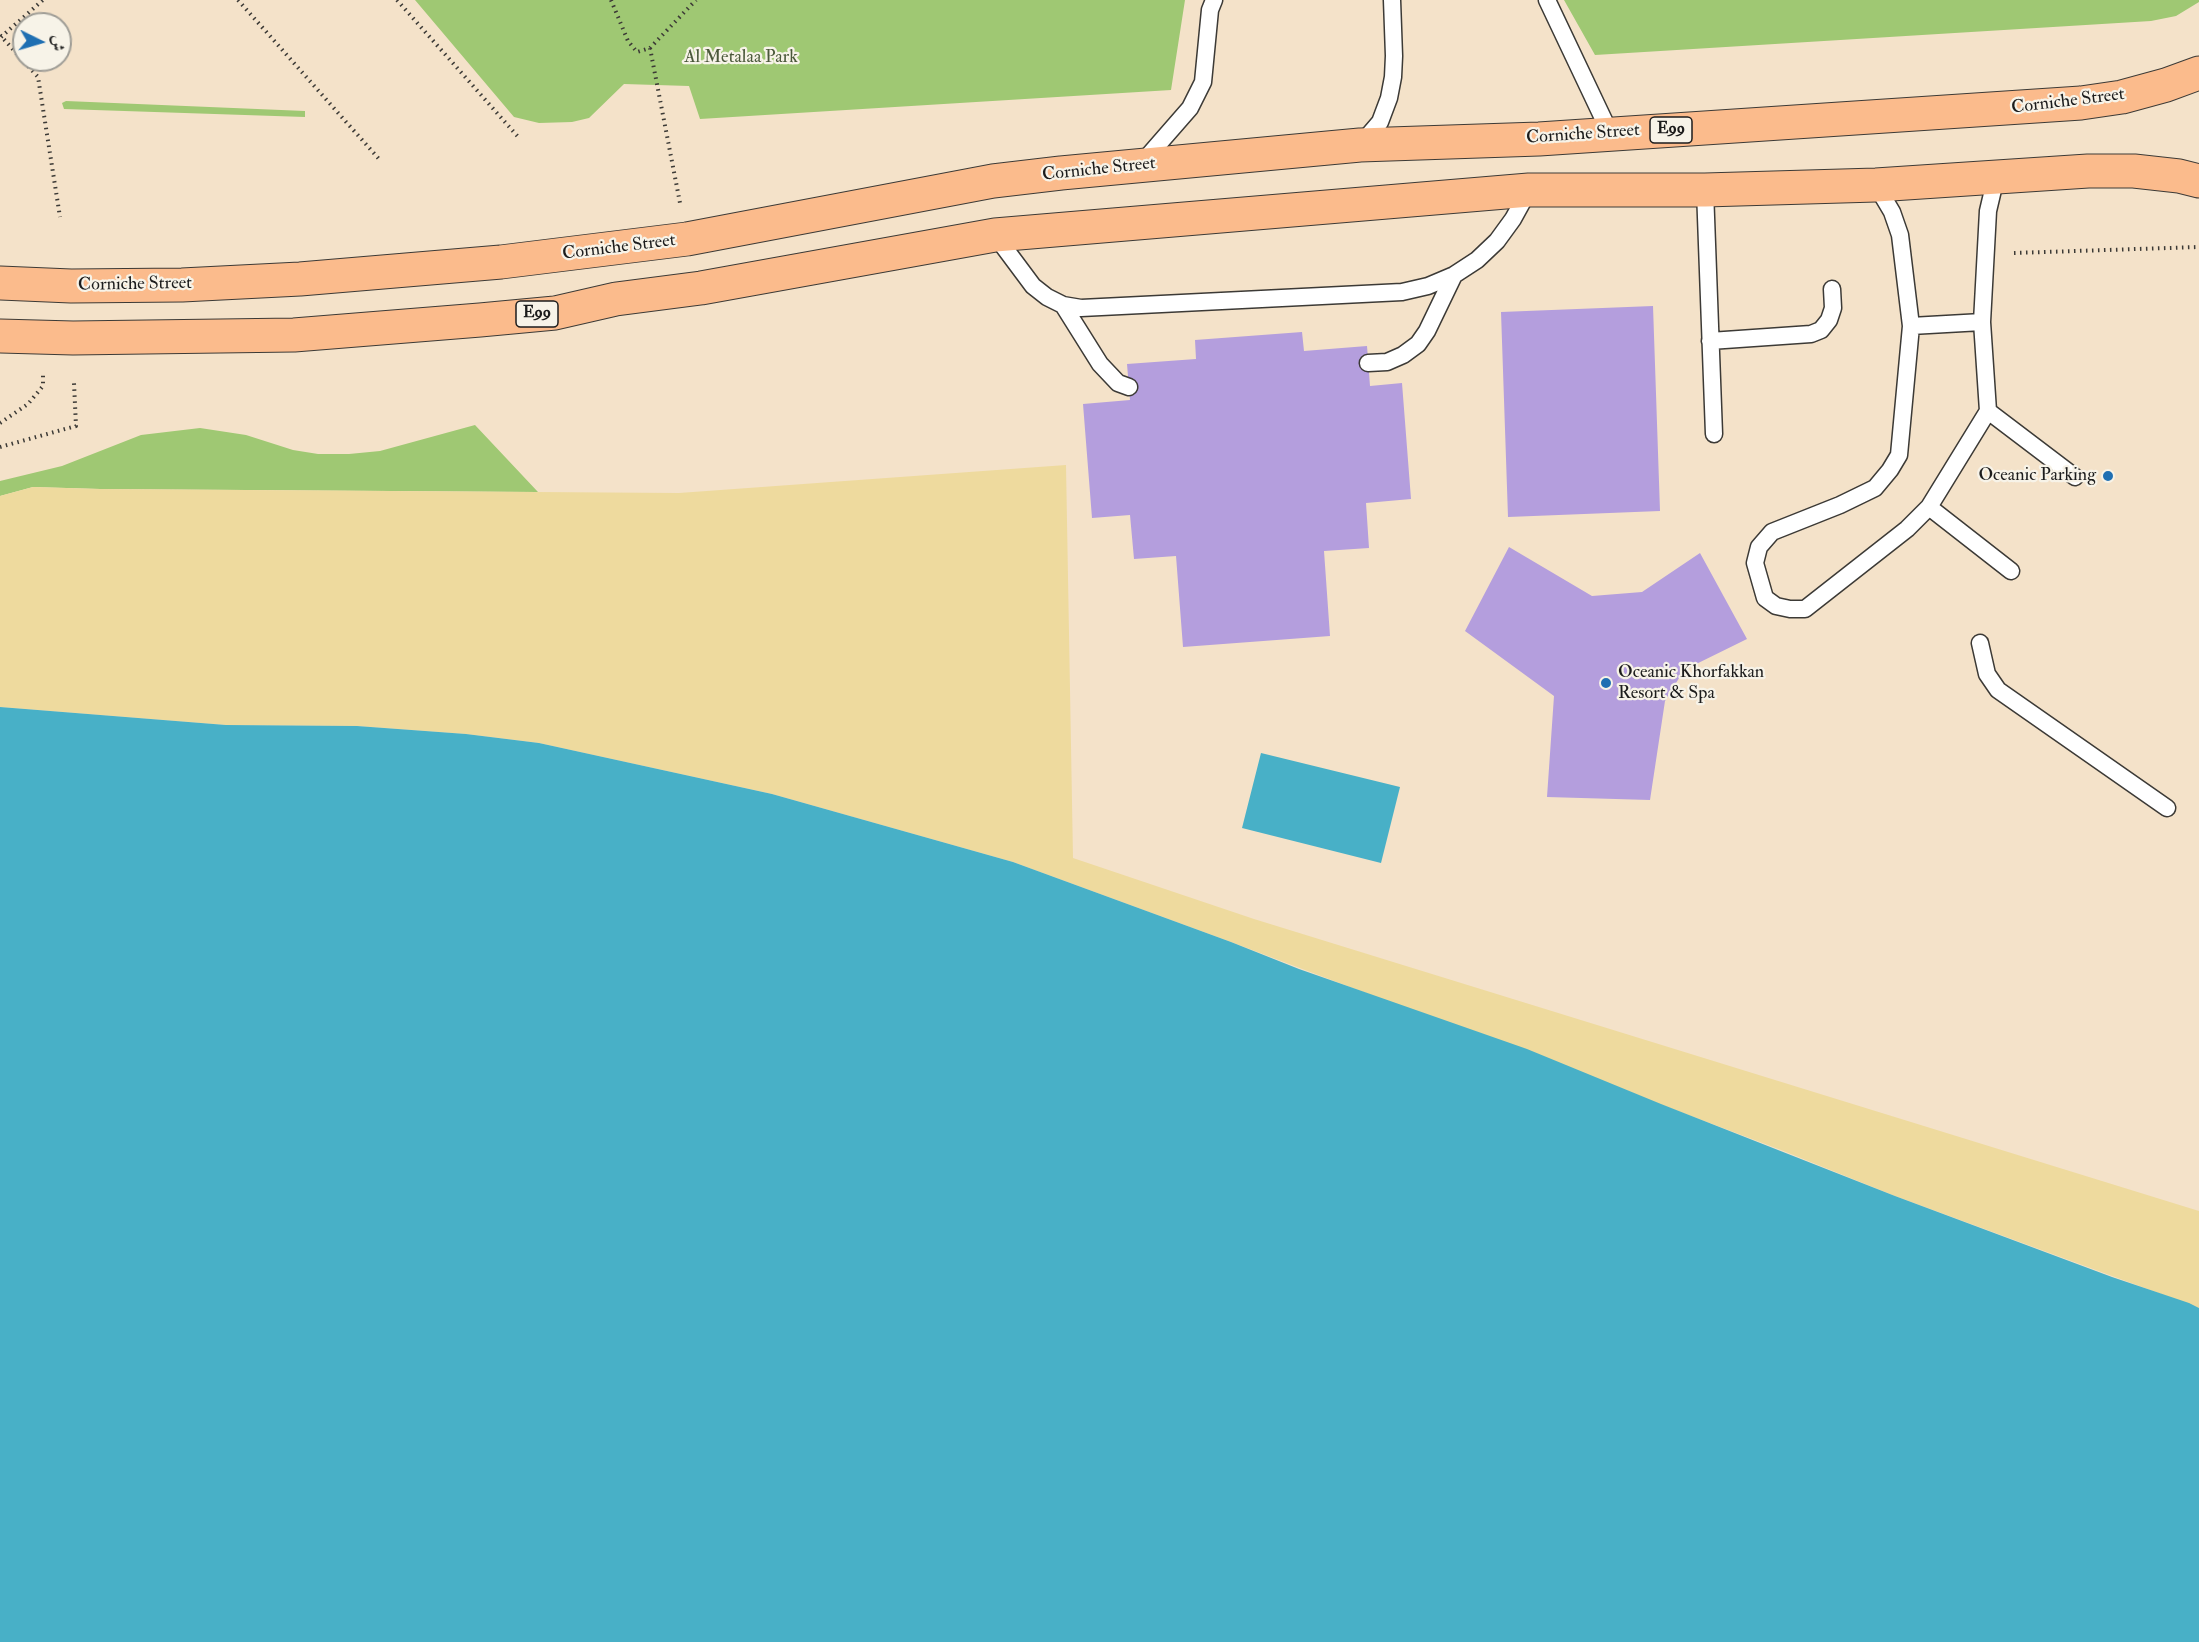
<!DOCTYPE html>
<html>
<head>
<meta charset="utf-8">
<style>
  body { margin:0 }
  #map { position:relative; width:2199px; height:1642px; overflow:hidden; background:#f4e2c9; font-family:"IM FELL Double Pica",Amiri,serif }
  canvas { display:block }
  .north { position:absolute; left:12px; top:12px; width:60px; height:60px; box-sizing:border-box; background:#f7f3e8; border:2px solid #9f9d96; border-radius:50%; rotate:95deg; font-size:16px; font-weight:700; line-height:24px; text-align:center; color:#1c1c1c }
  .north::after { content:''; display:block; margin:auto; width:21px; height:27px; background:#1f6fb2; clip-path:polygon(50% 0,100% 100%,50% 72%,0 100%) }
</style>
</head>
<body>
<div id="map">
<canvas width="2199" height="1642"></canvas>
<div class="north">ش</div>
</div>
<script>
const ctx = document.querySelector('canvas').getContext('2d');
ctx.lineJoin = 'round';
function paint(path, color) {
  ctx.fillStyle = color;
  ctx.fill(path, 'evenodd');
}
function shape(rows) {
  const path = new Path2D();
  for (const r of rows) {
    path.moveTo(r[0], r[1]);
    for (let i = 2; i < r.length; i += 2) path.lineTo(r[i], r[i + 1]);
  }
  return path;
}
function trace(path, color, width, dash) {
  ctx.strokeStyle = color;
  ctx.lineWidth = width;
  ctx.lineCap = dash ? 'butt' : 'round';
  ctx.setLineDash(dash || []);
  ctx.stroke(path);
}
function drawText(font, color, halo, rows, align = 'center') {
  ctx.font = font + ' "IM FELL Double Pica",serif';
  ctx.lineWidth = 4.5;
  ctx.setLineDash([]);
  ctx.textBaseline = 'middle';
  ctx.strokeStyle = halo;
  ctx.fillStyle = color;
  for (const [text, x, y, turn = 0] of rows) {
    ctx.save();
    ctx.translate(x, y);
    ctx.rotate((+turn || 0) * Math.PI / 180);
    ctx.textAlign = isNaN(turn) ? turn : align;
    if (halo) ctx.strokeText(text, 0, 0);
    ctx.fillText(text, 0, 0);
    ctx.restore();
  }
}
const green = shape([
  [415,0,1185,0,1171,90,700,119,689,86,624,84,589,118,572,122,539,123,514,117],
  [1564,0,2199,0,2199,2,2176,16,2151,21,1595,55],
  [66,101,305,111,305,117,64,109,62,103],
  [475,425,538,492,100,489,33,487,0,496,0,481,62,466,141,435,200,428,246,435,293,450,318,454,349,454,380,451]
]);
const sand = shape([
  [1066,465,1073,858,1254,919,2199,1211,2199,1308,1895,1196,1781,1150,1231,942,1013,862,772,794,539,743,466,734,357,726,226,725,0,707,0,496,33,487,100,489,679,493]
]);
const water = shape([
  [0,707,226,725,357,726,466,734,539,743,772,794,1013,862,1231,942,1299,969,1527,1049,1661,1104,1895,1196,2112,1277,2189,1303,2199,1308,2199,1642,0,1642],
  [1261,753,1400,787,1381,863,1242,828]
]);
const building = shape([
  [1653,306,1660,511,1508,517,1501,312],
  [1302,332,1304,351,1367,346,1370,386,1402,383,1411,499,1366,503,1369,548,1324,551,1330,636,1183,647,1176,556,1134,559,1130,515,1092,518,1083,404,1130,400,1127,364,1196,359,1195,340],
  [1509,547,1592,596,1642,592,1700,553,1747,639,1684,670,1665,701,1650,800,1547,797,1554,696,1465,631]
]);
const path = shape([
  [238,0,379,159],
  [397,0,520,139],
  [611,0,628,41,637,52,650,48,696,0],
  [0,35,38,77,60,217],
  [1,37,43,0],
  [650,48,680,203],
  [2014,253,2199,247],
  [0,423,28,404,43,386,43,374],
  [0,447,76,426,74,383]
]);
const lane = shape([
  [1547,0,1610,133],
  [1362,143,1380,122,1389,98,1393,77,1394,56,1392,0],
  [1142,163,1190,108,1203,82,1210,10,1214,0],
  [1876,185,1892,212,1900,235,1911,326,1899,455,1890,470,1875,488,1840,505,1772,532,1759,547,1755,563,1765,598,1776,606,1790,609,1805,609,1907,529,1929,507,1988,411,1982,322,1988,211,1996,177],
  [1705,190,1714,434],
  [995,235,1033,286,1047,297,1063,305,1081,308,1402,292,1428,286,1454,275,1477,260,1497,241,1513,219,1529,190],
  [1063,305,1100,364,1118,383,1129,387],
  [1911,326,1982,322],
  [1710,341,1811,334,1821,330,1829,320,1833,308,1832,289],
  [1368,363,1387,362,1403,355,1418,344,1427,331,1454,275],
  [1988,411,2075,477],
  [1929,507,2011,571],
  [1980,643,1987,674,1998,690,2167,808]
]);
const highway = shape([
  [0,283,71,286,182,285,300,279,501,262,687,239,993,181,1061,173,1360,145,1539,139,2081,103,2122,97,2166,85,2199,73],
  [0,336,73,338,294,335,480,320,555,313,616,299,701,288,995,235,1529,190,1705,190,1876,185,2088,171,2134,171,2179,176,2199,181]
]);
const markers = [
  [2108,476,6,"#1f6fb2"],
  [1606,683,6,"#1f6fb2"]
];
const shields = [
  [1671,130,42],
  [537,314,42]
];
const shieldNames = [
  ["E99",1671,130],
  ["E99",537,314]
];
const parkNames = [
  ["Al Metalaa Park",741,58]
];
const streetNames = [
  ["Corniche Street",2068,102,-7],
  ["Corniche Street",1583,135,-4],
  ["Corniche Street",1099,170,-6],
  ["Corniche Street",619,248,-7],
  ["Corniche Street",135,285,-1]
];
const poiNames = [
  ["Oceanic Parking",2096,476],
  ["Oceanic Khorfakkan",1618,673,"left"],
  ["Resort & Spa",1618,694,"left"]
];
paint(green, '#9fc873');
paint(sand, '#eeda9e');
paint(water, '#48b0c7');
paint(building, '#b49edd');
trace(lane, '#3c3a36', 19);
trace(highway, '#3c3a36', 35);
trace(path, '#3c3a36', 4, [1.5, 4.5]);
trace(lane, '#fff', 16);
trace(highway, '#fbbb8c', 33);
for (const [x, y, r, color] of markers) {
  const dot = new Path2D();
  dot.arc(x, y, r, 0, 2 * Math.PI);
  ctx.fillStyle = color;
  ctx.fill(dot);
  trace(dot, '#f7f3e8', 2);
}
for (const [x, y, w] of shields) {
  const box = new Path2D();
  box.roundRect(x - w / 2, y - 13, w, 26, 4.5);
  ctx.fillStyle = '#f7f3e8';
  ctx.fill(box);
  trace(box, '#1c1c1c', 1.5);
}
drawText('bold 16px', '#1c1c1c', null, shieldNames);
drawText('18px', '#4a583a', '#f7f3e8', parkNames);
drawText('18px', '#1c1c1c', '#f7f3e8', streetNames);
drawText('18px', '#1c1c1c', '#f7f3e8', poiNames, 'right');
</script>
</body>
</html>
